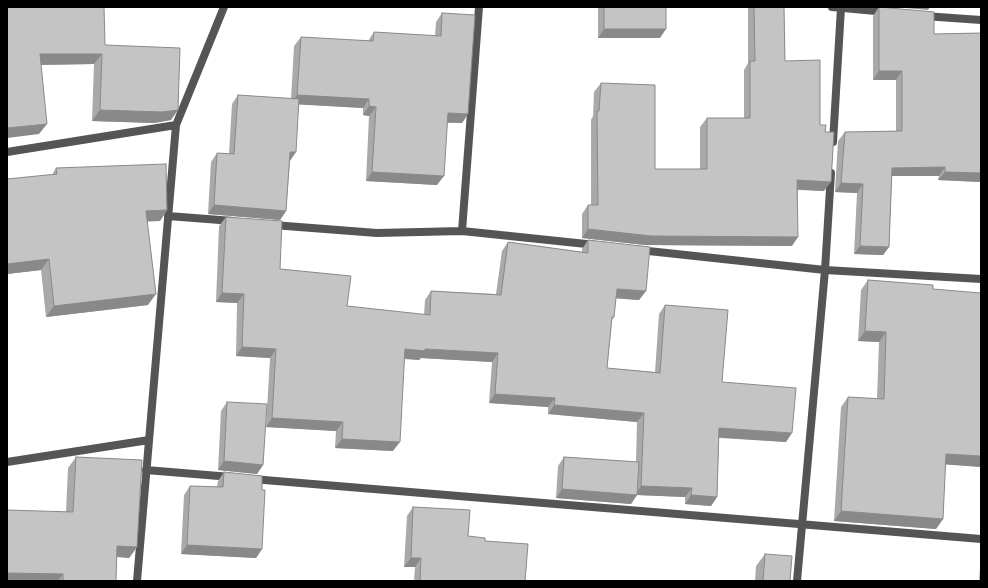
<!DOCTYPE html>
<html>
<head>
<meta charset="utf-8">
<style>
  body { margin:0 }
  #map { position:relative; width:988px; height:588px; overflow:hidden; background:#fff; font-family:Arial,sans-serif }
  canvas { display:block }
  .frame { position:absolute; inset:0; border:8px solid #000; pointer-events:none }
</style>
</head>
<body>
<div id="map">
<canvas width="988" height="588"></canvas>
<div class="frame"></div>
</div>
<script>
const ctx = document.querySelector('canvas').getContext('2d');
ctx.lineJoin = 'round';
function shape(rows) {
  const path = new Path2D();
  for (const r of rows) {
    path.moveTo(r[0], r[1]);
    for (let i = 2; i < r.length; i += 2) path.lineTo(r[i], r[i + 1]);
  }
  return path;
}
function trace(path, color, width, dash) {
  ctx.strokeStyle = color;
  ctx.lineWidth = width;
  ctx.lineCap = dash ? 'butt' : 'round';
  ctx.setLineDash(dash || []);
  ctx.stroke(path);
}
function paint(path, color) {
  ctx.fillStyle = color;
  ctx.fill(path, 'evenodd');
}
const minor = shape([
  [832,7,887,12],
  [924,16,981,20],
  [833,142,841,8],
  [7,152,176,125],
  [168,216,233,221],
  [273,225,377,233,462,231,596,245],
  [462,231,479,7],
  [639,250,825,270,981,279],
  [7,462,149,440],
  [146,470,231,477],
  [252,479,981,539],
  [137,581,176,125,224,7],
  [797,581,825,270,831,173]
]);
const wall = shape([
  [7,7,105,45,171,120,154,123,92,121,94,64,41,65,39,134],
  [598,7,666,7,660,38,598,38],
  [748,7,784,7,785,61,820,125,824,191,798,190,792,246,645,245,582,238,582,214,588,205,591,205,591,120,593,116,594,92,601,83,655,169,700,169,700,127,707,118,744,118,744,70,748,63],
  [879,7,934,34,981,33,981,182,938,180,939,176,892,176,889,247,883,255,854,254,857,193,835,192,838,141,845,132,896,131,896,80,873,80,873,16],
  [442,13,468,114,462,123,447,123,437,185,366,181,369,116,363,115,363,108,299,104,290,161,286,211,280,220,208,214,211,162,217,153,229,154,232,104,238,95,291,99,294,46,301,37,368,41,374,32,435,36,436,22],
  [56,168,167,210,160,221,147,221,148,305,46,317,41,270,7,274,7,179,52,175],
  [226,217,280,269,347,306,424,315,425,300,431,291,496,294,502,251,508,242,582,252,582,249,588,240,646,291,639,300,616,298,614,317,612,320,607,368,655,372,659,314,665,305,722,382,786,442,719,438,717,497,711,506,685,504,685,497,637,495,631,504,556,498,558,466,564,457,636,462,637,422,548,414,548,407,489,403,492,362,421,358,419,360,404,359,393,451,335,448,336,431,266,427,270,358,236,356,237,303,216,302,219,226],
  [868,280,933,289,981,467,945,464,943,519,936,529,834,521,841,407,848,397,877,399,879,342,858,341,861,290],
  [227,402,263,465,257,474,218,470,221,411],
  [76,457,137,547,129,558,117,557,116,581,7,581,66,512,68,468],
  [224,472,262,490,262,549,256,558,181,554,184,495,190,486,217,487,218,481],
  [413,507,468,536,485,541,525,581,414,581,415,567,404,567,407,516],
  [765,554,790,581,755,581,756,566],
  [981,566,981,581,979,581,980,567]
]);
const shadedWall = shape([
  [895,7,930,7,928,10],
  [604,29,666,29,660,38,598,38],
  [40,54,102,54,94,64,32,65],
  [879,71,902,71,896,80,873,80],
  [297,95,369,99,363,108,290,104],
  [369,106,376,107,369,116,363,115],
  [100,110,178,110,171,120,154,123,92,121],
  [448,113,468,114,462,123,441,122],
  [47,124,39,134,7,138,7,128],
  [290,152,296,152,290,161],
  [945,167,939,176,886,176,892,168],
  [372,172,444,176,437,185,366,181],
  [945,172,981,173,981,182,938,180],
  [797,180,831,182,824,191,791,189],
  [841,183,863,184,857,193,835,192],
  [214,205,286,211,280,220,208,214],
  [167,210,160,221,138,222,146,211],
  [588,229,798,237,792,246,645,245,582,238],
  [860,246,889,247,883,255,854,254],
  [49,259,41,270,7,274,7,264],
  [617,289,646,291,639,300,611,298],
  [222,293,244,294,237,303,216,302],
  [156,294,148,305,46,317,54,306],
  [865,331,886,332,879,342,858,341],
  [242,347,276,349,270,358,236,356],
  [405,349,425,349,498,353,492,362,421,358,419,360,398,358],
  [495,394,555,398,548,407,489,403],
  [554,405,644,413,637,422,548,414],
  [272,418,343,422,336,431,266,427],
  [719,428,792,433,786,442,713,437],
  [342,439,400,442,393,451,335,448],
  [946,454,981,456,981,467,939,464],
  [224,461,263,465,257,474,218,470],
  [641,486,692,488,685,497,637,495,631,504,556,498,562,489,635,495],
  [691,495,717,497,711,506,685,504],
  [841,511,943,519,936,529,834,521],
  [187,545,262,549,256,558,181,554],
  [117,546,137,547,129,558,110,556],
  [411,558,421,558,415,567,404,567],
  [7,573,63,574,58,581,7,581]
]);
const building = shape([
  [7,7,104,7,105,45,180,48,178,110,162,112,100,110,102,54,40,54,47,124,7,128,7,7],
  [604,7,666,7,666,29,604,29,604,7],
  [754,7,784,7,785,61,820,60,820,125,826,125,825,132,834,132,831,182,797,180,798,237,651,236,588,229,588,205,598,205,597,111,599,111,601,83,655,85,655,169,707,169,707,118,750,118,750,61,755,61,754,7],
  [879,7,934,12,934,34,981,33,981,173,945,172,945,167,892,168,889,247,860,246,863,184,841,183,845,132,902,131,902,71,879,71,879,7],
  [442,13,475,15,468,114,448,113,444,176,372,172,376,107,369,106,369,99,297,95,301,37,373,41,374,32,441,36,442,13],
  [238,95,299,99,296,152,290,152,286,211,214,205,217,153,234,154,238,95],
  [166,164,167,210,146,211,156,294,54,306,49,259,7,264,7,179,57,174,56,168,166,164],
  [226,217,282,221,280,269,351,276,347,306,430,315,431,291,501,295,508,242,588,253,588,240,650,247,646,291,617,289,614,317,612,317,607,368,660,373,665,305,728,310,722,382,796,388,792,433,719,428,717,497,691,495,692,488,641,486,644,413,554,405,555,398,495,394,498,353,425,349,425,351,405,349,400,442,342,439,343,422,272,418,276,349,242,347,244,294,222,293,226,217],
  [868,280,933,285,933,289,981,293,981,456,946,454,943,519,841,511,848,397,884,399,886,332,865,331,868,280],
  [227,402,267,404,263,465,224,461,227,402],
  [76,457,142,460,137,547,117,546,116,581,63,581,63,574,7,573,7,510,73,512,76,457],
  [564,457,639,462,637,495,562,489,564,457],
  [224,472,262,476,262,490,265,490,262,549,187,545,190,486,223,487,224,472],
  [413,507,470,510,468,536,485,538,485,541,528,544,525,581,420,581,421,558,411,558,413,507],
  [765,554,792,556,790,581,763,581,765,554]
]);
trace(minor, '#555', 8);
paint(wall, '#a9a9a9');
paint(shadedWall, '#898989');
paint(building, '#c4c4c4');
trace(building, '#898989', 1);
</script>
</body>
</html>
